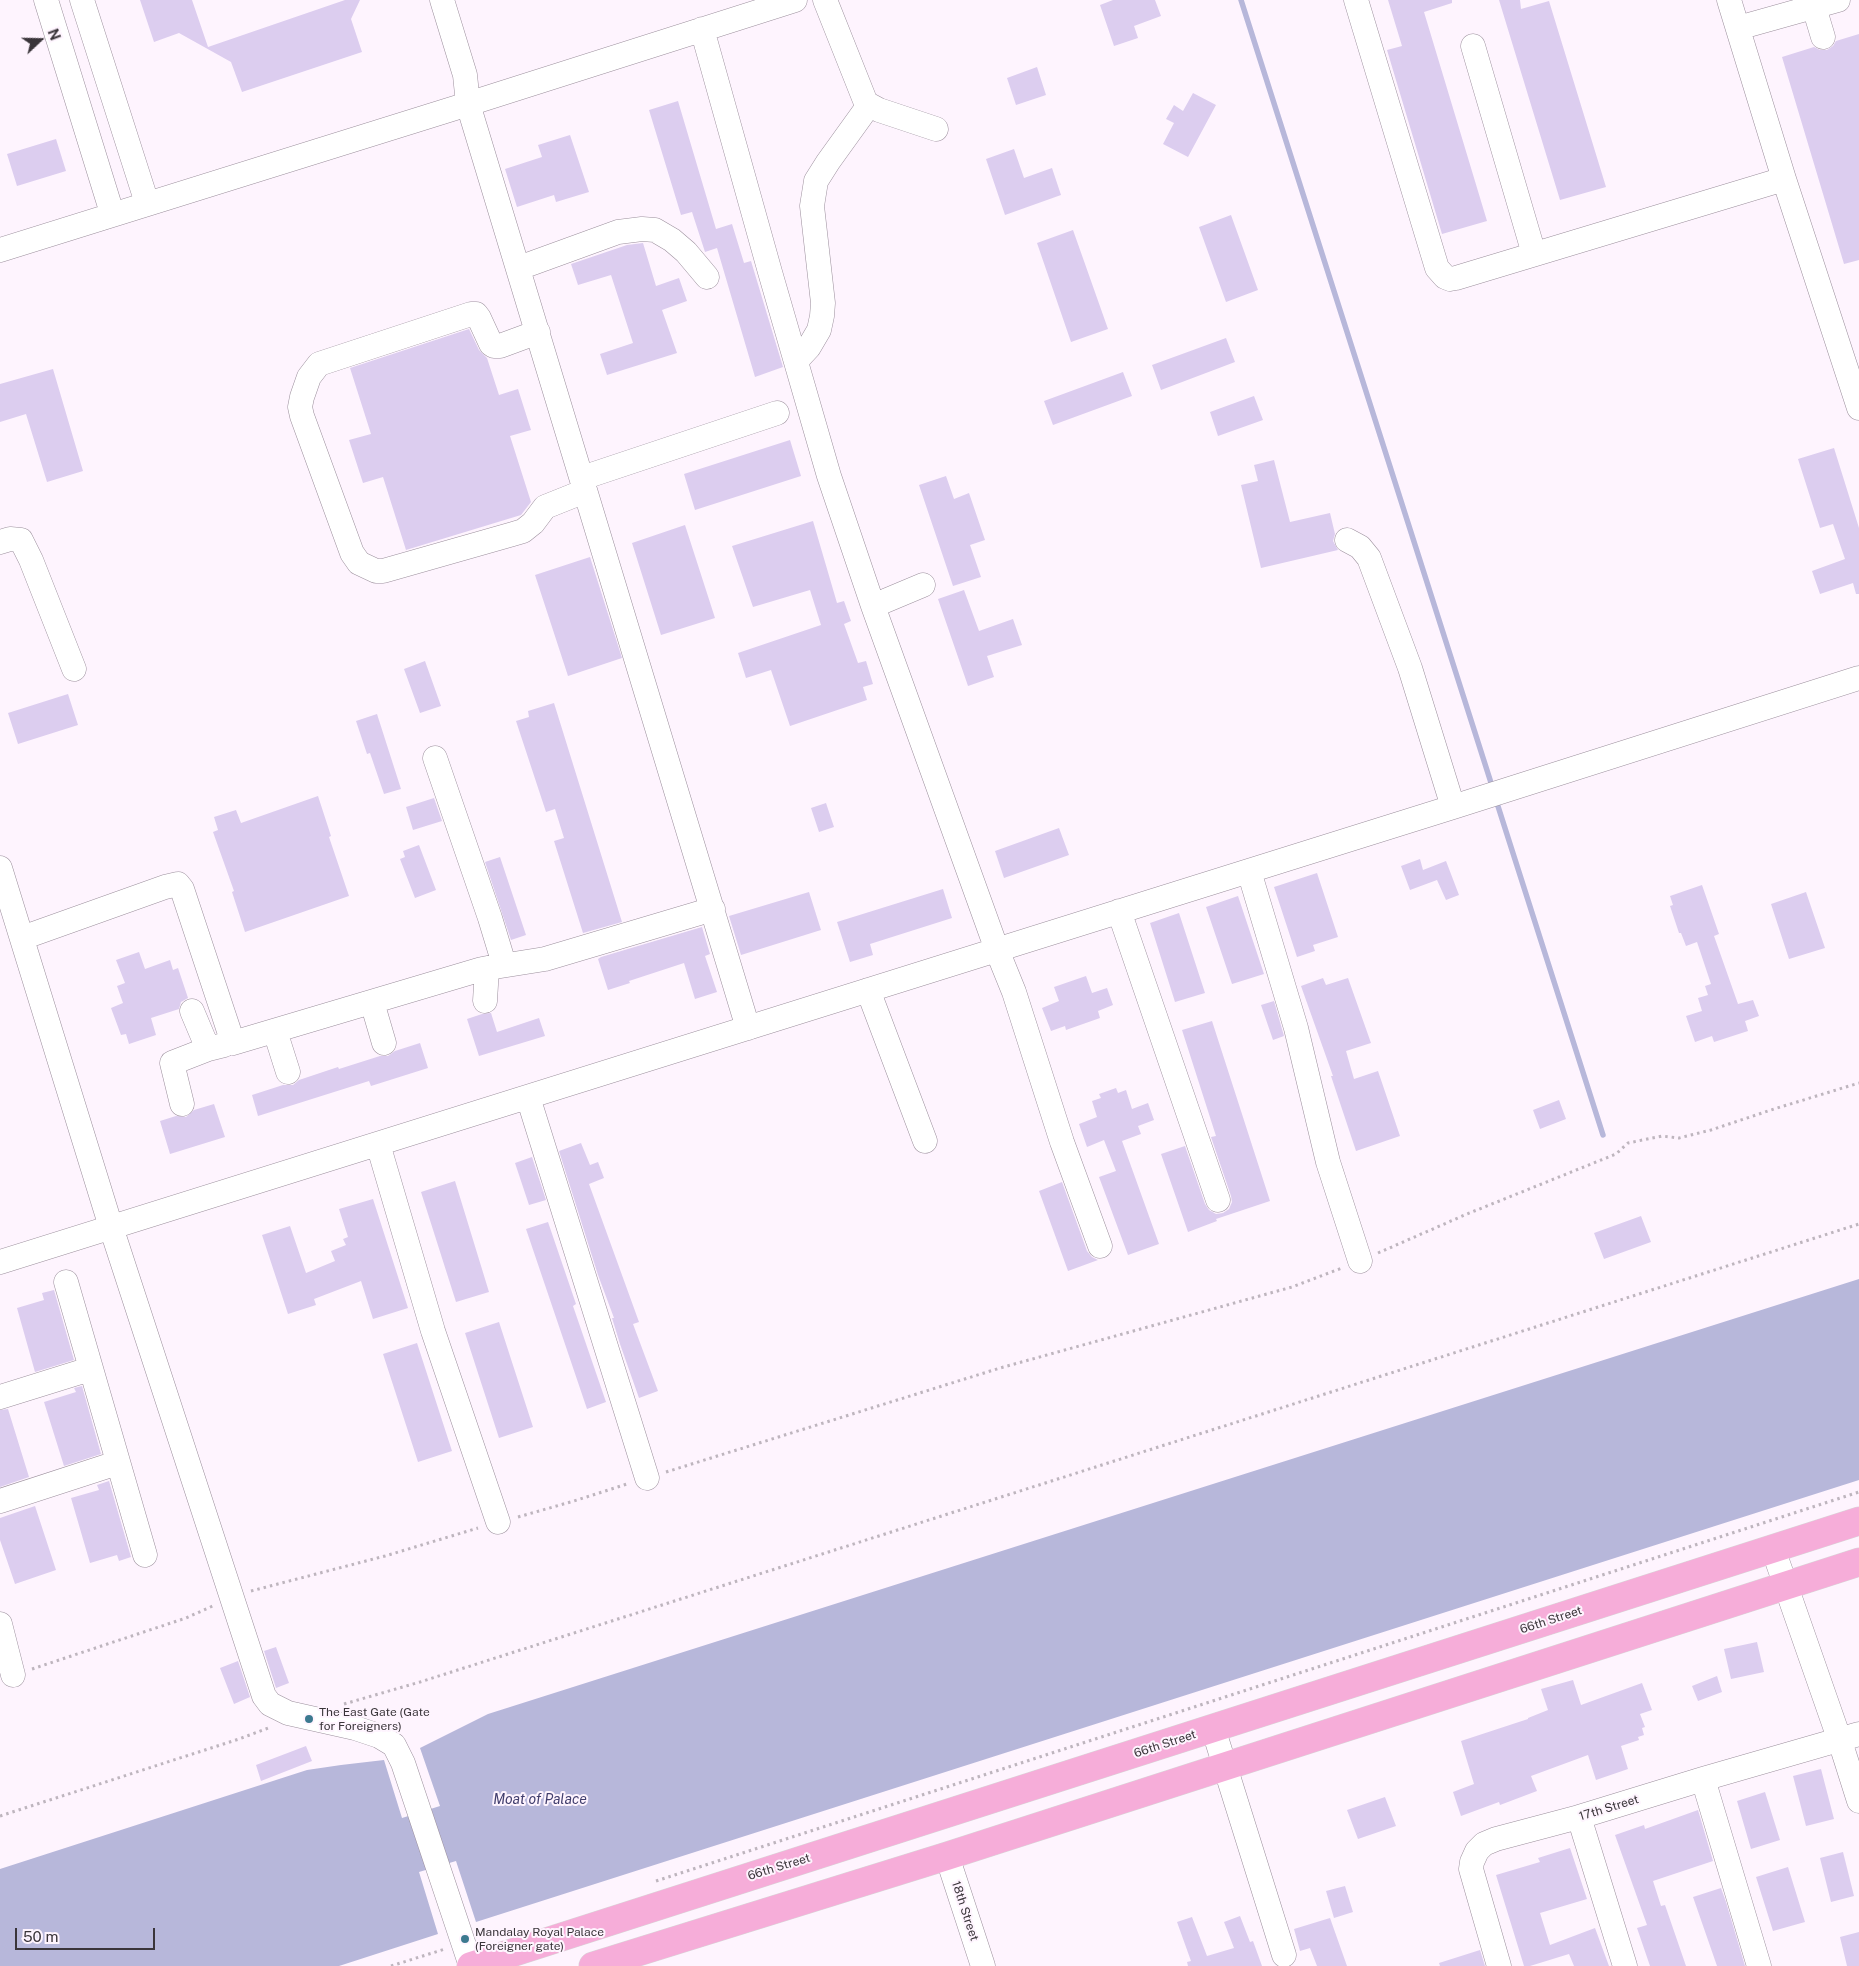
<!DOCTYPE html>
<html>
<head>
<meta charset="utf-8">
<style>
  body { margin:0 }
  #map { position:relative; width:1859px; height:1966px; overflow:hidden; background:#fef4fe; font-family:"Public Sans",sans-serif }
  canvas { display:block }
  .north { position:absolute; left:15px; top:15px; width:50px; height:50px; -webkit-text-stroke:4px #fef4fe; paint-order:stroke; rotate:69deg; font-size:14px; font-weight:700; line-height:20px; text-align:center; color:#3a353a }
  .north::after { content:''; display:block; margin:auto; width:18px; height:22px; background:#3a353a; clip-path:polygon(50% 0,100% 100%,50% 72%,0 100%) }
  .scale { position:absolute; left:15px; top:1928px; width:140px; height:22px; box-sizing:border-box; border:2px solid #3a353a; border-top:0; padding-left:6px; font-size:15px; line-height:18px; white-space:nowrap; color:#3a353a; -webkit-text-stroke:4px #fef4fe; paint-order:stroke }
</style>
</head>
<body>
<div id="map">
<canvas width="1859" height="1966"></canvas>
<div class="north">N</div>
<div class="scale">50 m</div>
</div>
<script>
const ctx = document.querySelector('canvas').getContext('2d');
ctx.lineJoin = 'round';
function paint(path, color) {
  ctx.fillStyle = color;
  ctx.fill(path, 'evenodd');
}
function shape(rows) {
  const path = new Path2D();
  for (const r of rows) {
    path.moveTo(r[0], r[1]);
    for (let i = 2; i < r.length; i += 2) path.lineTo(r[i], r[i + 1]);
  }
  return path;
}
function trace(path, color, width, dash) {
  ctx.strokeStyle = color;
  ctx.lineWidth = width;
  ctx.lineCap = dash ? 'butt' : 'round';
  ctx.setLineDash(dash || []);
  ctx.stroke(path);
}
function drawText(font, color, halo, rows, align = 'center') {
  ctx.font = font + ' "Public Sans",sans-serif';
  ctx.lineWidth = 4;
  ctx.setLineDash([]);
  ctx.textBaseline = 'middle';
  ctx.strokeStyle = halo;
  ctx.fillStyle = color;
  for (const [text, x, y, turn = 0] of rows) {
    ctx.save();
    ctx.translate(x, y);
    ctx.rotate((+turn || 0) * Math.PI / 180);
    ctx.textAlign = isNaN(turn) ? turn : align;
    if (halo) ctx.strokeText(text, 0, 0);
    ctx.fillText(text, 0, 0);
    ctx.restore();
  }
}
const water = shape([
  [1859,1279,1859,1480,476,1922,456,1861,419,1872,438,1934,339,1966,0,1966,0,1869,307,1770,341,1765,384,1760,402,1818,440,1806,420,1748,488,1714]
]);
const stream = shape([
  [1241,0,1493,789],
  [1496,800,1603,1135]
]);
const building = shape([
  [140,0,192,0,208,47,345,0,360,0,351,19,362,52,242,92,231,62,179,33,154,42],
  [1113,0,1155,0,1161,16,1134,26,1138,38,1114,46,1100,5],
  [1388,0,1452,0,1452,3,1424,12,1487,221,1442,234,1387,50,1402,46],
  [1499,0,1520,0,1521,9,1549,1,1606,187,1560,200],
  [1859,34,1859,260,1844,264,1782,57,1814,47,1820,50,1827,50,1833,46,1836,41],
  [1037,67,1046,95,1016,105,1007,78],
  [1193,93,1216,105,1188,157,1163,144,1174,123,1166,119,1174,105,1183,111],
  [678,101,716,229,732,224,744,263,751,261,783,367,755,377,717,248,705,252,692,212,681,215,649,110],
  [570,135,589,192,556,202,554,195,517,207,505,169,542,157,538,145],
  [56,139,66,171,17,186,7,154],
  [1014,149,1024,178,1052,168,1061,195,1005,215,986,159],
  [1231,215,1258,290,1226,302,1199,227],
  [1073,230,1108,329,1071,342,1037,243],
  [643,243,656,286,679,278,687,301,662,310,677,353,607,375,600,354,633,343,611,275,578,285,571,264,627,245],
  [469,329,479,350,487,358,499,395,518,389,531,430,510,436,531,502,521,515,406,550,383,477,363,483,349,440,371,434,350,368],
  [1226,338,1235,362,1161,390,1152,365],
  [53,369,83,471,47,482,26,414,0,422,0,384],
  [1123,372,1132,396,1053,425,1044,401],
  [1254,396,1263,420,1218,436,1210,412],
  [790,440,801,476,695,510,684,474],
  [1834,448,1859,528,1859,594,1856,594,1853,583,1820,594,1812,571,1845,559,1833,524,1820,528,1798,459],
  [1274,460,1290,522,1330,513,1335,534,1333,541,1338,550,1261,568,1241,485,1258,481,1254,465],
  [946,476,954,499,969,493,985,540,970,545,981,577,953,586,919,485],
  [813,521,837,603,844,601,851,621,844,624,858,663,866,661,873,684,863,687,867,700,790,726,771,670,746,678,738,653,821,625,810,590,753,607,732,546],
  [685,525,715,618,661,635,632,543],
  [590,557,622,658,568,676,535,575],
  [964,590,979,631,1013,619,1022,645,987,656,994,677,968,686,938,599],
  [425,661,441,706,420,713,404,669],
  [68,694,78,725,18,744,8,713],
  [554,703,622,922,583,933,554,841,564,838,555,809,546,812,516,721,529,717,528,711],
  [377,714,401,789,384,794,370,753,367,754,356,721],
  [318,796,331,836,329,837,349,896,245,932,232,892,234,891,213,832,218,830,214,817,236,810,241,823],
  [434,798,442,821,413,830,406,807],
  [826,803,834,827,819,832,811,808],
  [1059,828,1069,855,1004,878,995,851],
  [419,845,436,890,415,898,400,859,405,857,403,851],
  [500,857,526,935,511,940,485,862],
  [1420,859,1423,870,1446,861,1459,895,1446,900,1437,880,1410,890,1401,866],
  [1317,873,1338,937,1313,945,1315,951,1297,957,1274,887],
  [1702,885,1719,934,1714,936,1738,1004,1753,1000,1759,1016,1745,1021,1748,1031,1714,1042,1712,1036,1695,1042,1686,1016,1702,1011,1698,998,1708,995,1705,986,1711,984,1697,942,1686,946,1681,933,1679,933,1670,906,1673,905,1670,896],
  [943,889,952,918,870,944,873,955,850,962,837,922],
  [809,892,821,930,741,955,729,916],
  [1806,892,1825,948,1789,959,1771,904],
  [1238,896,1264,974,1232,984,1206,907],
  [1179,913,1205,993,1175,1002,1150,923],
  [702,927,710,954,705,956,717,992,695,999,684,963,629,981,630,983,608,990,598,959,601,957],
  [139,952,145,969,170,960,173,970,178,968,188,998,181,1002,179,1009,151,1018,156,1035,129,1044,126,1034,121,1035,111,1008,123,1003,117,986,125,983,116,960],
  [1086,976,1092,993,1107,988,1113,1005,1098,1011,1100,1018,1066,1030,1065,1026,1051,1031,1042,1008,1059,1001,1054,987],
  [1323,978,1326,985,1348,978,1371,1043,1346,1051,1354,1079,1378,1071,1400,1136,1356,1151,1331,1076,1333,1076,1301,986],
  [1274,1001,1284,1036,1273,1040,1261,1005],
  [491,1013,497,1032,539,1018,545,1036,479,1056,467,1019,482,1014],
  [1212,1021,1270,1201,1216,1219,1217,1221,1188,1232,1161,1154,1185,1146,1205,1204,1209,1210,1216,1214,1223,1213,1229,1209,1232,1202,1231,1196,1211,1137,1216,1136,1182,1030],
  [420,1043,428,1068,371,1086,369,1081,258,1116,252,1095,283,1085,293,1085,299,1080,338,1067,339,1069,380,1056,388,1056,395,1051],
  [1116,1088,1118,1093,1126,1090,1132,1109,1148,1103,1154,1120,1138,1126,1141,1134,1122,1141,1159,1244,1128,1255,1099,1177,1116,1171,1104,1140,1087,1147,1079,1124,1097,1117,1092,1101,1101,1098,1099,1094],
  [1559,1100,1566,1119,1540,1129,1533,1110],
  [214,1104,225,1137,170,1154,160,1121,176,1116,186,1117,194,1110],
  [581,1143,590,1165,598,1162,604,1178,589,1184,639,1322,633,1324,658,1391,639,1398,620,1344,612,1318,614,1318,598,1275,559,1151],
  [532,1157,546,1200,529,1205,515,1163],
  [455,1181,489,1292,456,1302,421,1192],
  [1062,1182,1087,1251,1092,1257,1098,1260,1068,1271,1039,1191],
  [373,1199,408,1308,373,1319,361,1281,314,1299,316,1305,288,1314,262,1235,290,1226,306,1273,335,1261,331,1251,346,1245,343,1239,348,1237,339,1209],
  [1641,1216,1651,1242,1604,1259,1594,1233],
  [548,1222,576,1304,573,1306,606,1402,587,1409,526,1229],
  [54,1290,74,1360,35,1372,17,1308,44,1300,42,1293],
  [499,1322,533,1427,499,1438,465,1333],
  [417,1343,452,1451,418,1462,383,1354],
  [82,1386,101,1454,64,1466,44,1402,76,1392,74,1388],
  [8,1409,29,1477,0,1487,0,1410],
  [109,1481,131,1557,119,1561,117,1555,90,1563,71,1498,99,1490,97,1485],
  [35,1506,56,1570,15,1584,0,1540,0,1518],
  [1757,1642,1764,1672,1731,1679,1724,1649],
  [276,1647,289,1683,276,1688,264,1651],
  [238,1661,250,1697,234,1704,220,1668],
  [1717,1676,1722,1692,1698,1701,1692,1686],
  [1573,1680,1581,1705,1642,1683,1652,1710,1640,1714,1645,1727,1642,1728,1644,1735,1638,1737,1639,1740,1621,1746,1628,1769,1596,1780,1588,1755,1531,1776,1537,1791,1500,1805,1499,1802,1461,1816,1453,1792,1474,1784,1461,1741,1528,1719,1528,1718,1548,1710,1541,1689],
  [306,1746,312,1761,261,1781,256,1765],
  [1821,1769,1834,1819,1806,1826,1793,1776],
  [1765,1792,1780,1840,1751,1849,1737,1801],
  [1385,1797,1396,1826,1358,1839,1347,1810],
  [1698,1810,1713,1861,1653,1881,1661,1906,1665,1905,1686,1966,1650,1966,1637,1928,1647,1925,1615,1835,1644,1825,1645,1829],
  [1570,1848,1587,1899,1540,1913,1550,1945,1595,1928,1609,1966,1574,1966,1569,1954,1530,1966,1524,1966,1496,1875,1540,1862,1538,1858],
  [1843,1852,1854,1896,1831,1902,1820,1858],
  [1788,1867,1805,1922,1773,1931,1756,1877],
  [1345,1886,1353,1912,1334,1918,1326,1891],
  [1721,1888,1726,1902,1745,1966,1717,1966,1693,1897],
  [1240,1916,1250,1942,1253,1941,1262,1966,1188,1966,1187,1962,1191,1961,1177,1922,1192,1917,1207,1956,1234,1948,1224,1922],
  [1330,1918,1347,1966,1317,1966,1310,1948,1300,1951,1294,1929],
  [1859,1932,1859,1966,1847,1966,1840,1937],
  [1480,1950,1485,1966,1440,1966,1439,1963]
]);
const path = shape([
  [1378,1253,1467,1214,1616,1154,1628,1143,1662,1136,1679,1138,1711,1130,1774,1109,1859,1083],
  [666,1472,1000,1368,1292,1287,1342,1268],
  [518,1517,574,1501,627,1484],
  [251,1591,385,1556,478,1528],
  [32,1669,186,1618,215,1605],
  [344,1704,420,1682,1859,1224],
  [0,1816,239,1739,271,1727],
  [656,1881,1859,1492],
  [391,1966,445,1949]
]);
const minor = shape([
  [46,0,112,213],
  [82,0,147,203],
  [442,0,465,75,468,104,748,1028],
  [825,0,866,103,879,110,936,129],
  [1356,0,1437,268,1445,277,1450,279,1456,278,1784,179],
  [1729,0,1784,179,1859,408],
  [1814,7,1823,37],
  [1738,28,1838,0],
  [702,29,770,272,829,476,873,606,997,950,1014,992,1062,1142,1100,1246],
  [1473,46,1534,254],
  [0,250,468,104,795,0],
  [519,268,618,232,642,229,655,230,672,240,686,252,707,277],
  [538,332,500,346,494,346,491,344,479,318,476,314,471,314,319,364,309,377,302,397,300,407,302,416,352,553,359,563,376,571,383,571,513,534,523,531,533,523,545,507,585,491],
  [796,361,809,347,819,330,822,316,823,303,812,206,816,181,828,162,869,105],
  [582,478,777,413],
  [1347,540,1360,547,1369,558,1410,668,1453,807],
  [0,542,10,539,21,540,31,560,74,669],
  [873,606,923,585],
  [435,758,490,918,504,964],
  [0,868,111,1227,264,1696,270,1704,288,1713,355,1728,379,1736,394,1745,403,1763,471,1966],
  [1249,871,1296,1028,1328,1162,1360,1261],
  [1119,911,1218,1200],
  [22,938,165,887,178,884,182,889,233,1043,482,969,545,959,713,909],
  [868,990,925,1141],
  [485,1001,487,968],
  [372,1002,384,1043],
  [192,1011,208,1049,224,1045],
  [275,1031,288,1072],
  [528,1097,647,1478],
  [182,1104,172,1063,208,1049],
  [378,1144,433,1331,498,1522],
  [0,1262,1453,807,1859,678],
  [66,1282,145,1555],
  [0,1397,90,1369],
  [0,1501,117,1463],
  [1773,1549,1840,1741,1859,1801],
  [0,1624,13,1675],
  [1213,1728,1284,1955],
  [1703,1779,1759,1966],
  [1579,1817,1625,1966],
  [947,1856,983,1966],
  [1499,1966,1471,1869,1472,1862,1477,1851,1484,1844,1496,1839,1579,1817,1703,1779,1859,1734]
]);
const major = shape([
  [471,1966,1859,1521],
  [593,1966,947,1856,1859,1562]
]);
const markers = [
  [309,1719,5,"#3c798f"],
  [465,1939,5,"#3c798f"]
];
const streetNames = [
  ["66th Street",1551,1620,-18],
  ["66th Street",1165,1744,-18],
  ["17th Street",1609,1808,-17],
  ["66th Street",779,1867,-17],
  ["18th Street",965,1911,72]
];
const poiNames = [
  ["The East Gate (Gate",319,1712],
  ["for Foreigners)",319,1726],
  ["Mandalay Royal Palace",475,1932],
  ["(Foreigner gate)",475,1946]
];
const waterNames = [
  ["Moat of Palace",540,1800]
];
paint(water, '#b7b7da');
trace(stream, '#b7b7da', 5.5);
paint(building, '#dccdef');
trace(minor, '#9c909d', 25);
trace(major, '#d8d7d8', 29);
trace(path, '#beb5be', 3, [2.5, 4]);
trace(minor, '#fff', 24);
trace(major, '#f6add9', 28);
for (const [x, y, r, color] of markers) {
  const dot = new Path2D();
  dot.arc(x, y, r, 0, 2 * Math.PI);
  ctx.fillStyle = color;
  ctx.fill(dot);
  trace(dot, '#fef4fe', 2);
}
drawText('12px', '#3a353a', '#fef4fe', streetNames);
drawText('12px', '#3a353a', '#fef4fe', poiNames, 'left');
drawText('italic 14px', '#413e6d', '#fef4fe', waterNames);
</script>
</body>
</html>
